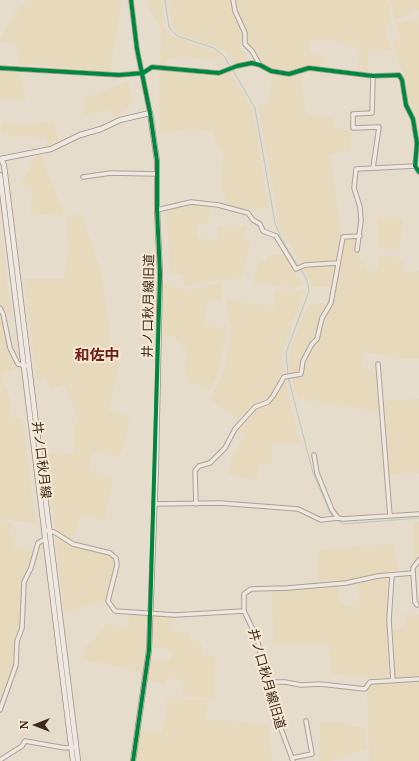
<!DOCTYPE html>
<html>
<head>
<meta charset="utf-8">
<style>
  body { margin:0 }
  #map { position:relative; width:419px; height:761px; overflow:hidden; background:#e6dccc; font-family:Merriweather,serif }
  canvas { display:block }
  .north { position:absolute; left:16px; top:705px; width:40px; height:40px; -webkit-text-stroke:3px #f8e9d3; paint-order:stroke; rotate:270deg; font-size:11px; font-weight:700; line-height:16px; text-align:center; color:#3c281d }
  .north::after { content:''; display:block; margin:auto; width:14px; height:18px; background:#3c281d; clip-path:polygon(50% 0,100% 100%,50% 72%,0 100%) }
</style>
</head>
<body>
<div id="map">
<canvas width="419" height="761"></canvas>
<div class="north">N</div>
</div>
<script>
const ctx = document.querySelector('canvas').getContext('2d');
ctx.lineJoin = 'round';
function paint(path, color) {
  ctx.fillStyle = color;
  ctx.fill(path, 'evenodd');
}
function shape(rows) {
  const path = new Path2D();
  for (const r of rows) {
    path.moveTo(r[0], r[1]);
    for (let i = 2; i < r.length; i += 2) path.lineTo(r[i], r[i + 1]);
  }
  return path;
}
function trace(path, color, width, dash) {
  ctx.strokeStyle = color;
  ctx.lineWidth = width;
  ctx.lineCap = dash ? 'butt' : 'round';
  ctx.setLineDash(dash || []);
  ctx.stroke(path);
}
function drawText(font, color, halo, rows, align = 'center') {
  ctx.font = font + ' Merriweather,"Noto Sans JP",serif';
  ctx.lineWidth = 4;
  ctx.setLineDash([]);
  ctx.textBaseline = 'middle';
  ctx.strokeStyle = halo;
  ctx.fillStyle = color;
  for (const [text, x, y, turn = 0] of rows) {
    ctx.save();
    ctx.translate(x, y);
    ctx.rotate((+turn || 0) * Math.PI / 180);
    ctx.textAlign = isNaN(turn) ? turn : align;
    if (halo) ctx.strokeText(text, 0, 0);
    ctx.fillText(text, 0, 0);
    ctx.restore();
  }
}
const farmland = shape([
  [33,0,122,0,110,71,19,64,15,44,0,42,0,38,21,4],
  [147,0,162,0,163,25,169,35,216,52,221,56,226,62,181,57,167,60,166,65,160,65,161,29,147,4],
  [168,0,232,0,243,33,243,43,239,45,248,63,235,64,224,50,177,33,171,20],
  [235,0,386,0,389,4,391,20,386,25,385,31,392,51,369,50,367,73,361,72,361,67,358,67,360,47,342,45,342,42,310,39,309,54,325,57,324,67,309,65,290,72,271,69,261,63,256,52,247,43,246,29],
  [390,0,419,0,419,10,395,20],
  [419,17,419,149,416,117,408,104,404,78,393,42,401,39,396,24],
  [0,69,20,71,26,100,0,99],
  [159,69,213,76,230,72,253,112,268,208,248,209,225,205,225,193,221,192,223,152,216,144,214,131,183,130,160,133],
  [273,74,290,78,300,74,306,115,334,117,333,128,351,131,350,151,330,154,341,233,334,261,301,262,280,229,258,104,268,104],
  [128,81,133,101,113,120,110,110,84,116,84,96,99,93],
  [53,121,58,141,48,146,45,137,2,135,1,123,31,125],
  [40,154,62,208,63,216,31,214,32,186,21,186,36,155],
  [191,204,210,206,208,224,197,223,197,238,217,239,219,226,246,226,244,240,251,241,241,278,223,279,184,286,183,274,170,273,166,210],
  [82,215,101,273,110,329,109,342,119,343,117,373,109,411,129,417,126,440,119,457,92,450,89,471,113,477,105,520,80,514,73,541,55,531,47,454,74,453,74,423,80,424,64,384,51,390,45,377,37,380,24,279,64,279,68,256,66,216],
  [378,217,403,219,399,251,378,248],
  [0,228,11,313,7,316,0,300],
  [344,239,357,239,355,251,360,253,360,260,366,262,366,269,378,270,379,255,404,259,404,272,419,271,419,359,402,359,365,352,361,367,375,373,378,412,298,399,292,378,302,377,306,360,322,333,325,319,336,297,336,284],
  [268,255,286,255,304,285,296,288,253,282,259,261,266,262],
  [335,265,332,287,312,287,310,280,303,267],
  [222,282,222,300,207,300,205,325,227,330,219,370,210,391,201,385,190,383,184,367,187,352,177,338,161,334,163,283,187,291],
  [275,289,298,291,305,289,284,346,281,361,283,375,279,378,272,395,255,403,239,419,210,399,224,372,232,328,227,315,227,299,274,307],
  [308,304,327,305,316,337,308,346,302,359,299,372,290,374,289,361,291,348],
  [0,312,3,319,7,345,17,368,1,375,11,401,9,417,23,419,35,524,0,518],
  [285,381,300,444,272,444,272,464,259,465,257,480,229,474,232,457,245,435,237,430,256,408,275,399],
  [419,399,419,473,390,475,384,400],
  [0,521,12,523,9,534,17,537,13,546,34,552,27,573,23,582,20,628,15,639,14,665,0,701],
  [419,521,419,559,414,559,413,522],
  [55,535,73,545,111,555,114,559,115,565,105,601,65,613],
  [394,544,398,571,345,581,317,582,317,550],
  [388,577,386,625,389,678,331,674,329,644,273,645,272,590,288,591,338,586,340,605,360,606,358,583],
  [130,614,148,615,143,673,82,659,86,646,95,638,106,624,128,629],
  [405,614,419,615,419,677,395,679,393,629,404,629],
  [154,616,173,616,171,630,190,633,189,642,202,643,201,655,215,656,214,699,182,696,184,681,167,677,165,684,148,681,151,659,170,661,172,650,152,648],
  [419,681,419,761,369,761,367,690,371,684],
  [168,697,208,701,205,719,268,725,272,761,136,761,140,730,162,733],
  [320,723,346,723,348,727,365,727,366,749,330,761,319,761]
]);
const stream = shape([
  [165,0,169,27,177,36,214,48,224,56,230,66],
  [232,69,255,108,275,223,281,238,298,266],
  [288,374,286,353,309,291,307,280,300,268],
  [288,377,313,473,332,517],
  [336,520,344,524,419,518]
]);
const street = shape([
  [131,0,137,49,150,113],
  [233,0,235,11,245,33,245,44,252,51,260,65],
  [0,68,119,75,143,73,152,67,219,73,237,66,252,63,260,65,271,71,289,74,309,68,373,76,399,75,402,80,406,105,413,119,417,143,415,166,419,172],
  [373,76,372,113,353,114,353,128,379,127,373,168],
  [83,177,111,173,157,174],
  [157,210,191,202,218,205,248,213,253,220,260,224,263,231,276,236,296,269,305,265,337,263],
  [357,250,361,221,360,207,354,188,356,169,415,166],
  [0,308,3,314,10,348,18,364,26,366],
  [378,364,390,516],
  [314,455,317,473,332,510,338,518,343,519,419,514],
  [154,504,220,503,298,509,321,520,338,518],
  [196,504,195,471,199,466,210,463,225,448,235,429,255,407,268,402,273,396,284,377,301,374,303,361,312,344,317,339,322,318,331,303,343,237,360,236],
  [44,530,54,532,73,544,110,553,116,558,117,565,108,601,115,611,175,615,244,611],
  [413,571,415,602,417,605],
  [392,575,389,620,393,681],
  [267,682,285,682,301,685,320,684,365,689,370,682,419,679],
  [0,710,16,665,17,641,22,628,24,582,31,568,38,543,45,539],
  [292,758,312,754,306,721],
  [0,760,22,746,25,741,65,748,76,747],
  [293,761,271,702,257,638,244,611,244,594,251,589,288,588,346,583,378,576,413,573,413,568,419,560]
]);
const secondary = shape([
  [0,159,51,149,80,135,101,129,120,120,150,113,157,161,157,210,160,274,156,466,149,650,133,761],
  [1,159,4,165,78,761],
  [0,175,73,761]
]);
const cycleway = shape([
  [131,0,137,49,150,113,157,161,157,210,160,274,149,650,133,761],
  [0,68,119,75,143,73,152,67,219,73,237,66,252,63,260,65,271,71,289,74,309,68,373,76,399,75,402,80,406,105,413,119,417,143,415,166,419,172]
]);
const streetNames = [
  ["井ノ口秋月線旧道",149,306,-89],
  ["井ノ口秋月線",41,460,83],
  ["井ノ口秋月線旧道",266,679,74]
];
const quarterNames = [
  ["和佐中",97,356]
];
paint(farmland, '#e7d9bc');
trace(stream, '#b8cbbd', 1);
trace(street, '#aca196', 5.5);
trace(secondary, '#9b9186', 6);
trace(street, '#eee8e0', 3.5);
trace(secondary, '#eee8e0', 4.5);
trace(cycleway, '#00873e', 4);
drawText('13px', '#3c281d', '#f8e9d3', streetNames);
drawText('bold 15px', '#6c2019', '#f8e9d3', quarterNames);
</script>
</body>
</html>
